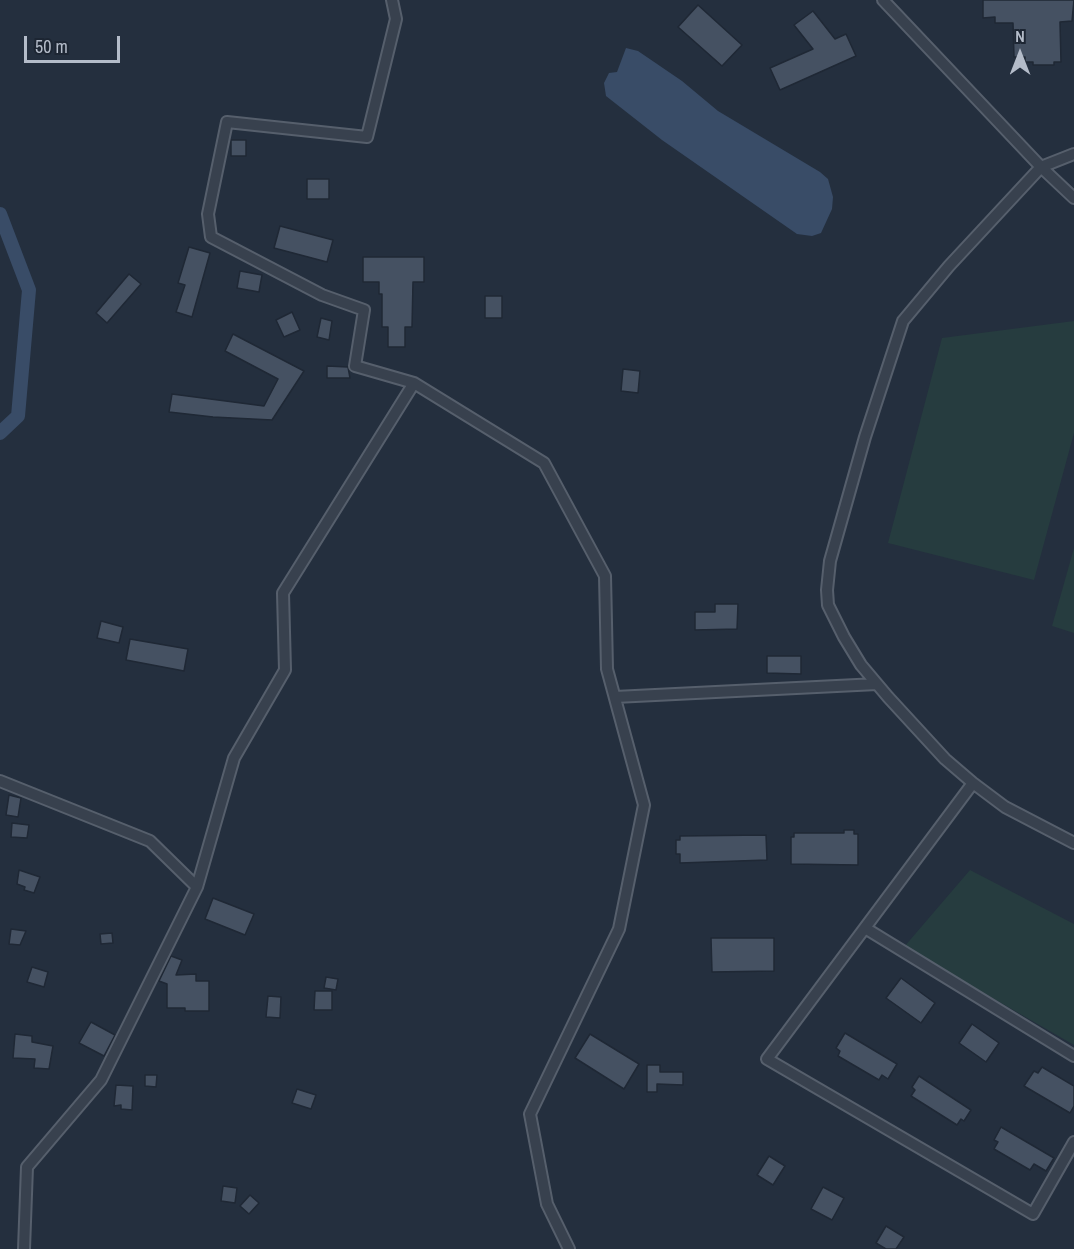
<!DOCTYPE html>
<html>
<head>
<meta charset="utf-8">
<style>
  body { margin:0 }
  #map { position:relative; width:1074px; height:1249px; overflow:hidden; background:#242f3e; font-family:"Archivo Narrow",sans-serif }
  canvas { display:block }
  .north { position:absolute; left:990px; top:24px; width:60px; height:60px; -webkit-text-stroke:4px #1d2633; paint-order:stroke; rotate:0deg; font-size:16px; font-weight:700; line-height:24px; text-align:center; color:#b4bcc9 }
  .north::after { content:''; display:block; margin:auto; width:21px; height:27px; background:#b4bcc9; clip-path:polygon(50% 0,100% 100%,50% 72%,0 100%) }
  .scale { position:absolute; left:24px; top:36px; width:96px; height:27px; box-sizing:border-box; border:3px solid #b4bcc9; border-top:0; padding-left:8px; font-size:18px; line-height:21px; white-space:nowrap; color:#b4bcc9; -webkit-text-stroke:4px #1d2633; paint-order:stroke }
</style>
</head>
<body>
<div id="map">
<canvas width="1074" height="1249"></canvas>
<div class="north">N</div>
<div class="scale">50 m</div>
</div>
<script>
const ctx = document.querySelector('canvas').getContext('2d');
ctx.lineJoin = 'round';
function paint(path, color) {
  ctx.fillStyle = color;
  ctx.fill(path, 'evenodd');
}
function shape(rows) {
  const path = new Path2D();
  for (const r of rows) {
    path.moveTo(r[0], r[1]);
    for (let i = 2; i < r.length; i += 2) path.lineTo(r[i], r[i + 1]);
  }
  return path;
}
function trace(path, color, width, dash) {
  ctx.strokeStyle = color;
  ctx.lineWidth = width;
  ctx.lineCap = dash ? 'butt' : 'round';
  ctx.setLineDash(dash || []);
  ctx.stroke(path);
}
const green = shape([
  [1074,321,1074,433,1034,580,888,543,942,338],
  [1074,548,1074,633,1052,626],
  [970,870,1074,924,1074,1045,904,947]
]);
const water = shape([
  [626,48,638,51,682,81,718,111,820,172,828,179,833,197,832,209,821,233,812,236,797,234,662,140,606,96,604,83,609,73,617,72]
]);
const canal = shape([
  [0,214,29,290,18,416,0,433]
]);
const building = shape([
  [983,0,1074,0,1072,21,1060,22,1061,62,1054,62,1054,65,1033,65,1033,62,1025,62,1025,57,1014,57,1013,23,995,23,995,17,983,18,983,0],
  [698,5,742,45,722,66,678,27,698,5],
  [813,11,835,39,846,34,856,56,780,90,770,68,813,49,794,25,813,11],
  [231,140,246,140,246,156,231,156,231,140],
  [307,179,329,179,329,199,307,199,307,179],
  [280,226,333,240,327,262,274,248,280,226],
  [189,247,210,253,192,317,176,312,185,285,178,283,189,247],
  [363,257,424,257,424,282,413,282,412,327,405,327,405,347,388,347,388,327,382,327,382,294,379,294,379,282,363,282,363,257],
  [240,271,262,275,259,292,237,288,240,271],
  [129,274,141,284,107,323,96,313,129,274],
  [485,296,502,296,502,318,485,318,485,296],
  [292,312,300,330,284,337,276,320,292,312],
  [321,318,332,321,329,340,317,337,321,318],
  [233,334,304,371,272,420,213,417,169,412,172,394,264,406,278,379,225,351,233,334],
  [327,366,348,367,350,378,327,378,327,366],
  [623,369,640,371,638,393,621,391,623,369],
  [715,604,738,604,737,629,695,630,695,612,715,612,715,604],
  [101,621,123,627,119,643,97,638,101,621],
  [130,639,188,649,184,671,126,660,130,639],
  [767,656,801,656,801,674,767,673,767,656],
  [9,795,21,798,18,817,6,815,9,795],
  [12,823,29,825,27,838,11,837,12,823],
  [844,830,854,830,854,834,858,834,858,865,791,864,791,837,794,837,794,833,844,833,844,830],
  [766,835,767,860,680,863,680,854,676,854,676,840,680,840,680,836,766,835],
  [19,870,40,877,34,893,24,890,25,887,17,884,19,870],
  [213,898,254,914,245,935,205,919,213,898],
  [11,929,26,931,20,945,9,944,11,929],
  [112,933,113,943,101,944,100,934,112,933],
  [711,938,774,938,774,971,712,972,711,938],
  [171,956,182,960,176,975,196,974,196,981,209,981,209,1011,185,1011,185,1008,167,1008,167,984,159,981,171,956],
  [32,967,48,972,44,987,27,982,32,967],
  [326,977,338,979,336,990,324,988,326,977],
  [901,978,935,1003,921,1023,886,998,901,978],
  [315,991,332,991,332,1010,314,1010,315,991],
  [268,996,281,997,280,1018,266,1017,268,996],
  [91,1022,115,1035,104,1056,79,1043,91,1022],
  [972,1024,999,1043,986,1062,959,1043,972,1024],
  [845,1033,897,1064,888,1079,882,1075,879,1080,838,1056,840,1051,836,1048,845,1033],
  [15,1034,32,1036,32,1042,53,1046,49,1069,34,1068,35,1059,13,1058,15,1034],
  [590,1034,639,1064,624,1089,575,1058,590,1034],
  [647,1065,660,1065,660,1072,683,1072,683,1085,657,1084,657,1092,647,1092,647,1065],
  [1042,1067,1074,1086,1074,1106,1070,1113,1024,1086,1034,1071,1038,1073,1042,1067],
  [145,1075,157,1075,156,1087,145,1086,145,1075],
  [919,1076,971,1110,964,1121,961,1119,957,1125,911,1096,915,1090,912,1087,919,1076],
  [116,1085,133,1086,132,1110,121,1109,121,1105,114,1106,116,1085],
  [297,1089,316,1095,311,1109,292,1103,297,1089],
  [1001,1127,1054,1158,1046,1171,1034,1164,1030,1170,994,1149,998,1142,994,1140,1001,1127],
  [769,1156,785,1166,773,1185,757,1175,769,1156],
  [223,1186,237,1188,235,1203,221,1201,223,1186],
  [823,1187,844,1198,832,1220,811,1209,823,1187],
  [250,1195,259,1203,249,1214,240,1206,250,1195],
  [886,1226,904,1237,896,1249,886,1249,876,1243,886,1226]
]);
const minor = shape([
  [883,0,1041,167,1074,198],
  [1074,154,1041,167,949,266,903,321,865,437,830,561,827,590,828,605,844,637,861,665,888,697,945,759,973,783,1005,807,1074,843],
  [414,383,544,463,605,576,607,669,644,805,619,929,530,1114,547,1204,569,1249],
  [615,697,877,684],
  [0,781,150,841,197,887,101,1080,27,1167,24,1249],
  [973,783,767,1059,1033,1214,1074,1142],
  [197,887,234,758,285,670,283,593,414,383,355,366,364,310,322,295,211,237,208,214,227,122,367,137,396,19,392,0],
  [865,928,1074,1056]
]);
paint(green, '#263c3f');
paint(water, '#394c67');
trace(canal, '#394c67', 14);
paint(building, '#455162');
trace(building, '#1f2835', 1.5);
trace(minor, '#565f6c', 14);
trace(minor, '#38414e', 10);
</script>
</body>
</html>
